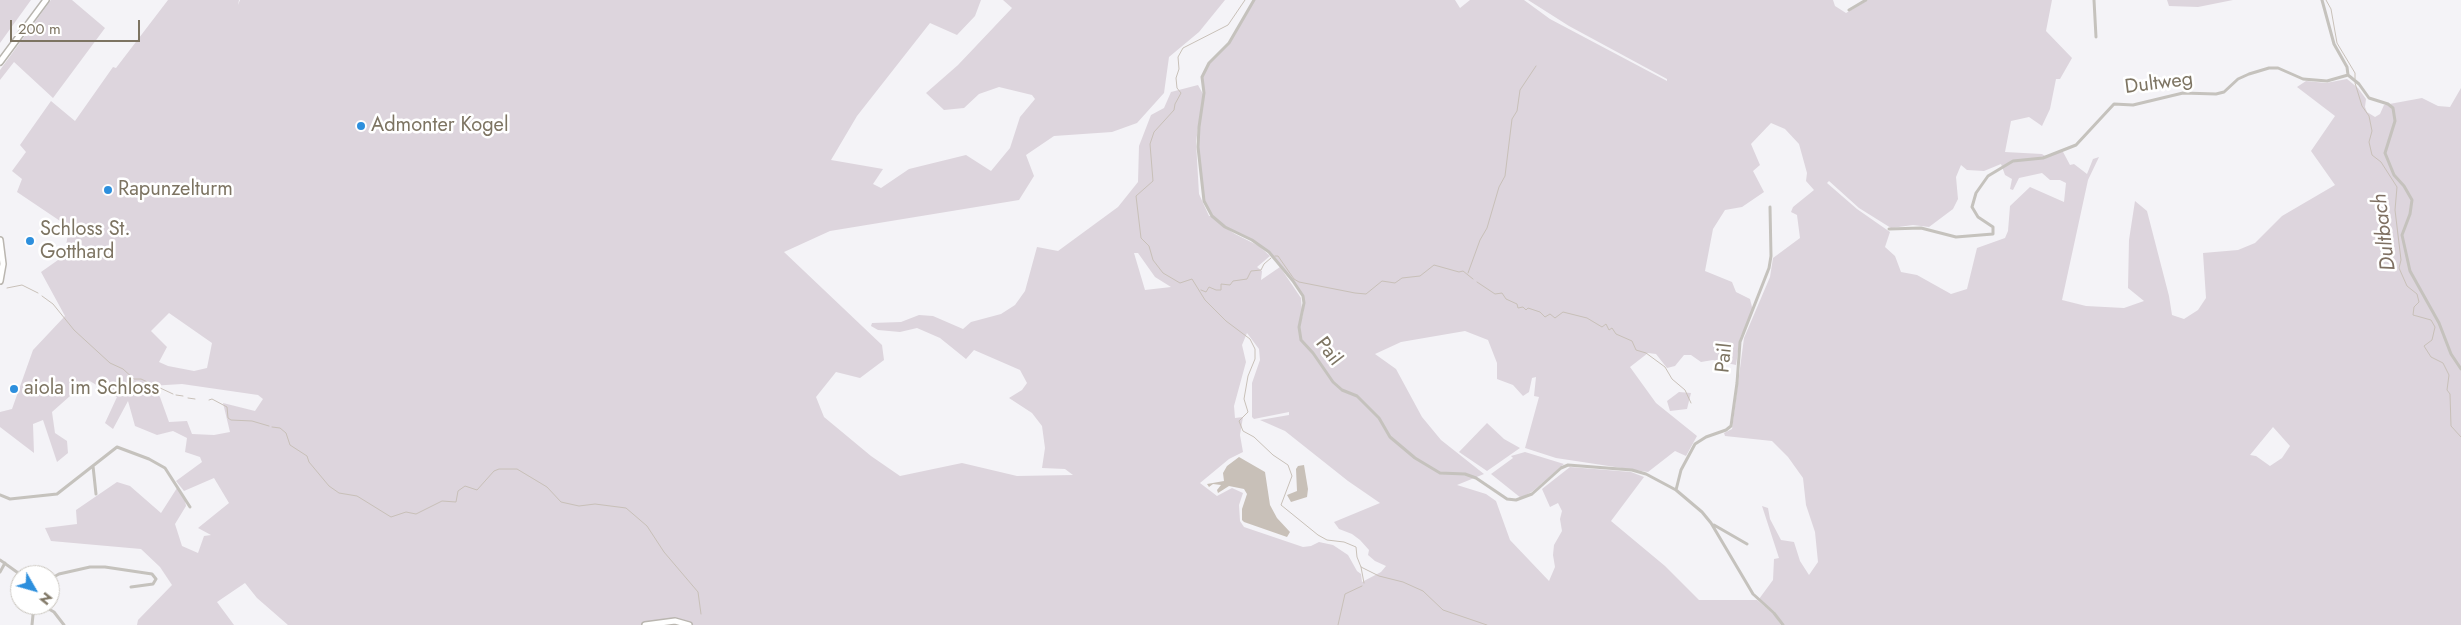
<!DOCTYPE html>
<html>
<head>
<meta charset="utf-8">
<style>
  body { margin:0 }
  #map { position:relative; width:2461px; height:625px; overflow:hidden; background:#f4f3f7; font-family:Jost,sans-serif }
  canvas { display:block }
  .north { position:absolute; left:10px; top:565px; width:50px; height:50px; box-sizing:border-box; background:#fff; border:1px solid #cbc7c0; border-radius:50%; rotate:128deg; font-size:14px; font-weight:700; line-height:20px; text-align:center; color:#7d7462 }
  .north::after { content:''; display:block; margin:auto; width:18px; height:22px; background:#2d8fdd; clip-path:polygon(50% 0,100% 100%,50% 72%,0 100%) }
  .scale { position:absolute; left:10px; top:20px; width:130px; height:22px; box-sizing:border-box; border:2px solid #7d7462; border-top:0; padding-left:6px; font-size:15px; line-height:18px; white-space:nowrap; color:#7d7462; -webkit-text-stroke:4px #fff; paint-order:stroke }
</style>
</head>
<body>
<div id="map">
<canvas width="2461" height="625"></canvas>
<div class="north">N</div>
<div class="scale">200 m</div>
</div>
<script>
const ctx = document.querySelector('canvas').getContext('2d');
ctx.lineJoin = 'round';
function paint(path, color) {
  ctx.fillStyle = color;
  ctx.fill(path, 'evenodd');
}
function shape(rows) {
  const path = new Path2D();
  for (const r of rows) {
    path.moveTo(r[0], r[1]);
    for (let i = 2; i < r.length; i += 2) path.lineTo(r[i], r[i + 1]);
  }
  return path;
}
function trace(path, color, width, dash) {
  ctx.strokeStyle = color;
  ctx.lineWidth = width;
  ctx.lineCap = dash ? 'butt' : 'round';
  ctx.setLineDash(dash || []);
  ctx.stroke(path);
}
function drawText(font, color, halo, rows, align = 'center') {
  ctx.font = font + ' Jost,sans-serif';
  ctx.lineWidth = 5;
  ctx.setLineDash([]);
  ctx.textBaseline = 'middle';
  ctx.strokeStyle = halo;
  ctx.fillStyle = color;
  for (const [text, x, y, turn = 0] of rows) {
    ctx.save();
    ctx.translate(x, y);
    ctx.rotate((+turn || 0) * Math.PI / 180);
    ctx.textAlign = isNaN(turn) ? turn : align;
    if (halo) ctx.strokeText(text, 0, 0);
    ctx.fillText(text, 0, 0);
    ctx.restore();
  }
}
const green = shape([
  [0,0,31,0,0,43],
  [51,0,72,0,105,28,53,98,14,62,0,80,0,70],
  [168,0,239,0,238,5,240,0,981,0,975,16,957,35,930,23,857,116,831,160,883,169,873,184,881,188,909,169,966,155,991,171,1010,148,1020,117,1035,99,1032,95,999,87,979,94,964,108,944,110,926,93,958,65,1012,8,1003,0,1225,0,1199,32,1169,57,1164,93,1137,123,1112,132,1054,136,1026,155,1034,176,1019,200,830,231,784,252,882,345,884,360,860,378,836,372,816,397,824,417,871,456,900,476,962,463,1017,476,1073,475,1065,469,1042,468,1045,448,1042,426,1032,413,1009,398,1022,390,1027,383,1020,370,974,350,966,359,940,338,917,328,900,332,878,330,871,326,872,323,901,322,919,315,933,316,963,329,971,322,1001,314,1015,305,1025,291,1037,247,1058,251,1118,207,1138,182,1139,146,1151,115,1164,108,1171,92,1198,85,1203,94,1196,142,1199,194,1209,216,1212,216,1223,226,1235,234,1259,246,1270,256,1257,267,1262,271,1261,280,1280,267,1301,298,1302,311,1299,326,1303,315,1304,303,1303,296,1293,281,1269,252,1252,240,1225,227,1212,216,1204,201,1202,189,1198,147,1199,127,1204,93,1202,77,1209,63,1229,43,1254,0,1455,0,1460,8,1470,0,1524,0,1550,19,1667,81,1667,79,1569,26,1528,0,1833,0,1835,6,1846,13,1868,0,2052,0,2046,31,2072,58,2060,79,2056,79,2050,109,2042,126,2029,117,2011,121,2005,152,2042,154,2045,156,2062,150,2070,165,2074,164,2087,174,2093,159,2099,157,2088,180,2062,300,2086,306,2124,308,2144,301,2128,288,2129,240,2135,201,2147,211,2169,296,2172,315,2184,319,2198,310,2206,298,2203,253,2238,250,2255,243,2282,216,2335,185,2311,151,2335,116,2297,87,2306,81,2326,83,2347,79,2358,88,2366,99,2365,107,2367,112,2375,117,2380,114,2384,105,2422,98,2438,106,2450,107,2461,88,2461,625,1784,625,1775,612,1759,599,1773,580,1774,559,1779,558,1762,506,1768,508,1770,519,1781,540,1794,542,1800,561,1809,575,1818,562,1815,532,1806,505,1803,478,1788,457,1772,441,1725,436,1724,433,1732,429,1744,338,1770,277,1773,258,1800,238,1797,215,1791,212,1793,207,1814,190,1806,181,1807,173,1799,144,1785,129,1771,123,1751,144,1760,165,1753,171,1764,192,1742,207,1725,210,1713,229,1705,271,1732,282,1736,292,1750,299,1753,311,1740,338,1736,365,1713,360,1701,362,1691,355,1684,355,1675,366,1667,368,1656,354,1648,353,1630,367,1656,403,1697,436,1686,456,1675,451,1648,472,1556,458,1525,448,1539,397,1534,396,1536,377,1532,378,1529,392,1523,396,1513,385,1497,379,1497,363,1488,340,1465,331,1401,342,1375,354,1396,369,1422,417,1441,440,1484,474,1457,485,1486,494,1496,501,1510,540,1549,581,1555,567,1553,555,1554,545,1562,531,1560,519,1562,511,1558,503,1550,507,1542,489,1570,467,1631,472,1644,477,1611,521,1665,566,1699,600,1757,600,1774,614,1781,625,288,625,257,598,245,583,217,602,234,625,137,625,138,620,172,585,160,567,141,549,51,541,45,528,77,524,76,510,117,482,130,486,161,513,177,488,185,500,186,506,175,524,182,546,198,553,204,536,211,535,198,528,229,503,214,478,184,491,176,481,202,462,200,457,185,452,187,438,173,431,157,435,135,426,128,401,113,429,105,423,117,397,88,380,52,412,55,433,67,441,68,453,57,462,43,420,33,424,34,453,0,427,0,412,12,409,33,350,65,316,41,272,58,260,66,246,69,227,17,192,22,179,12,171,26,152,20,145,51,101,75,121,113,67,116,68],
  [2001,164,2005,175,2012,179,2010,189,2013,190,2019,178,2042,173,2050,180,2060,180,2066,183,2064,202,2030,187,2010,206,2008,231,2005,238,1977,248,1967,289,1951,294,1917,275,1901,272,1895,256,1885,247,1890,232,1857,209,1827,183,1829,181,1859,208,1891,228,1913,225,1929,227,1953,209,1958,199,1956,177,1961,165,1967,170,1984,171],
  [1134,253,1138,253,1155,277,1171,287,1145,290],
  [169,313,212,343,207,368,194,371,168,366,159,362,167,347,151,331],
  [1247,333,1259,349,1260,360,1252,383,1252,417,1254,419,1289,412,1289,415,1260,420,1285,431,1348,481,1380,503,1334,522,1339,529,1352,534,1360,540,1369,550,1368,555,1375,561,1386,566,1381,572,1362,582,1361,574,1357,571,1348,555,1333,545,1319,542,1311,546,1303,547,1244,527,1240,521,1239,505,1243,493,1232,488,1217,496,1200,483,1229,459,1243,452,1240,435,1243,417,1235,418,1234,406,1246,362,1242,345],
  [182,384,258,395,263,399,255,411,223,403,230,432,214,435,192,434,187,421,169,422,160,397,150,386],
  [2273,427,2290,446,2282,458,2270,466,2256,456,2250,455],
  [2167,0,2233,0,2198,7,2169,6],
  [1679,392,1691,393,1687,409,1670,411,1667,401],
  [1487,423,1504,439,1520,448,1487,471,1459,452],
  [1525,452,1564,464,1533,491,1521,498,1491,474,1513,458,1511,456]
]);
const water = shape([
  [1239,457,1265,472,1270,505,1277,518,1290,532,1287,537,1244,522,1242,520,1242,509,1247,494,1244,489,1229,486,1218,493,1217,490,1221,485,1213,484,1209,487,1207,484,1224,481,1223,473,1227,466],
  [1304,465,1308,489,1307,497,1291,502,1287,495,1297,491,1296,469,1298,466]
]);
const stream = shape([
  [1245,0,1228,25,1183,48,1178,57,1179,69,1176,78,1177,88,1181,93,1175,104,1174,110,1154,132,1150,144,1153,181,1136,196,1141,238,1149,246,1153,260,1163,273,1180,283,1192,279,1205,300,1226,321,1250,339,1255,349,1255,359,1248,376,1244,399,1248,412,1239,421,1243,431,1254,437,1273,455,1288,465,1292,476,1281,505,1318,535,1327,540,1344,542,1356,547,1357,557,1361,567,1379,576,1403,582,1423,591,1443,610,1487,625],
  [2326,0,2331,9,2337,43,2355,73,2355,79],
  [2355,83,2362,106,2369,116,2372,131,2369,142,2372,155,2381,162,2397,187,2395,210,2401,260,2399,268,2407,286,2417,294,2419,302,2414,307,2413,315,2431,320,2435,327,2432,340,2424,346,2431,357,2443,363,2449,375,2447,390,2450,394,2451,426,2461,437],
  [1275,256,1278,256,1294,279,1299,282,1355,293,1366,294,1382,281,1395,283,1402,278,1420,276,1434,265,1459,272,1463,271,1473,279],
  [1468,273,1480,240,1487,228,1499,187,1505,176,1512,119,1517,111,1520,90,1536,66],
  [1477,282,1495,294,1502,293,1506,299,1517,304,1518,308,1523,307,1526,310,1528,308,1540,312,1545,317,1550,314,1555,318,1563,312,1587,318,1602,327,1606,324,1609,330,1612,328,1616,334,1632,341,1636,350,1646,353,1665,367,1672,379,1685,390,1691,403],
  [7,288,22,285,38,293],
  [1201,290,1206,292,1209,287,1216,290,1221,290,1221,284,1230,285,1233,281,1247,279,1251,271,1261,270,1264,264,1271,258],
  [42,296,53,304,74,330,110,363,123,369,134,379,141,379,173,394],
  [176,395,183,396],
  [188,398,195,399],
  [209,400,212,399,227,407,228,418,231,420,252,421,269,426],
  [272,427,280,428,286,433,290,445,307,456,309,462,329,486,339,493,357,496,391,517,406,512,416,514,442,501,456,502,458,491,465,486,477,490,494,471,499,469,517,469,547,487,561,502,579,506,595,504,626,508,647,526,664,552,698,592,701,614],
  [1361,567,1364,583],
  [1338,625,1345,594,1362,586]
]);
const street = shape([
  [1254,0,1229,43,1209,63,1202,77,1204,93,1199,127,1198,147,1204,201,1212,216,1225,227,1252,240,1269,252,1293,281,1303,296,1304,303,1299,327,1301,340,1313,353,1333,382,1342,390,1357,396,1379,418,1390,437,1415,458,1440,473,1465,474,1476,478,1507,499,1516,500,1532,494,1561,468,1568,465,1632,470,1646,474,1676,490,1702,512,1711,523,1753,594,1774,613,1783,625],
  [2094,0,2096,37],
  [2322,0,2334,44,2347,67,2348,75],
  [1849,10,1866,0],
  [2348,75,2359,84,2369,98,2388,104,2393,108,2395,121,2385,153,2394,175,2404,186,2412,200,2410,214,2402,235,2410,271,2439,323,2451,354,2461,369],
  [1889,229,1921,228,1956,237,1993,234,1993,227,1978,217,1972,207,1976,193,1988,176,2013,161,2043,158,2076,145,2114,104,2133,105,2183,93,2216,94,2224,92,2238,79,2249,74,2269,68,2278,68,2303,79,2327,81,2348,75],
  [93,466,96,494],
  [1676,490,1681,470,1695,444,1706,437,1726,430,1731,426,1737,383,1740,342,1769,268,1771,256,1770,207],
  [0,495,10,499,57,494,117,447,149,459,165,468,190,507],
  [1714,525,1747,544],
  [0,560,21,575],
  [0,572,5,563],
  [50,579,59,574,90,567,105,567,152,574,156,579,153,584,131,587],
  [42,605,54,612,64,625],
  [32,625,34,605]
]);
const secondary = shape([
  [0,240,3,264,0,281],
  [645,625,675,621,689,625]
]);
const primary = shape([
  [0,62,46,0]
]);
const markers = [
  [361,126,5,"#2d8fdd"],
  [108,190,5,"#2d8fdd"],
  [30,241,5,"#2d8fdd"],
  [14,389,5,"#2d8fdd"]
];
const streetNames = [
  ["Dultweg",2159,84,-7],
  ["Pail",1328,352,53],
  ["Pail",1725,358,-84]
];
const poiNames = [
  ["Admonter Kogel",371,126],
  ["Rapunzelturm",118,190],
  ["Schloss St.",40,230],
  ["Gotthard",40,253],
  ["aiola im Schloss",24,389]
];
const waterNames = [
  ["Dultbach",2385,232,-97]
];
paint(green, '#ddd5dd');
paint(water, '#c8c0b8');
trace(stream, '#c8c0b8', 1);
trace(secondary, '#bab6b0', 8);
trace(primary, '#b8b5af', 8);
trace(street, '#c5c2bd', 3);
trace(secondary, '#fff', 5);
trace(primary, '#fff', 5);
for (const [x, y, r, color] of markers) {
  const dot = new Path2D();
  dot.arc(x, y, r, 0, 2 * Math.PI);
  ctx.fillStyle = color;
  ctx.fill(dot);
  trace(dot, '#fff', 2);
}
drawText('20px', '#7d7462', '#fff', streetNames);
drawText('20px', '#7d7462', '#fff', poiNames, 'left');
drawText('italic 21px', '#7f7062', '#fff', waterNames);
</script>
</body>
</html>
